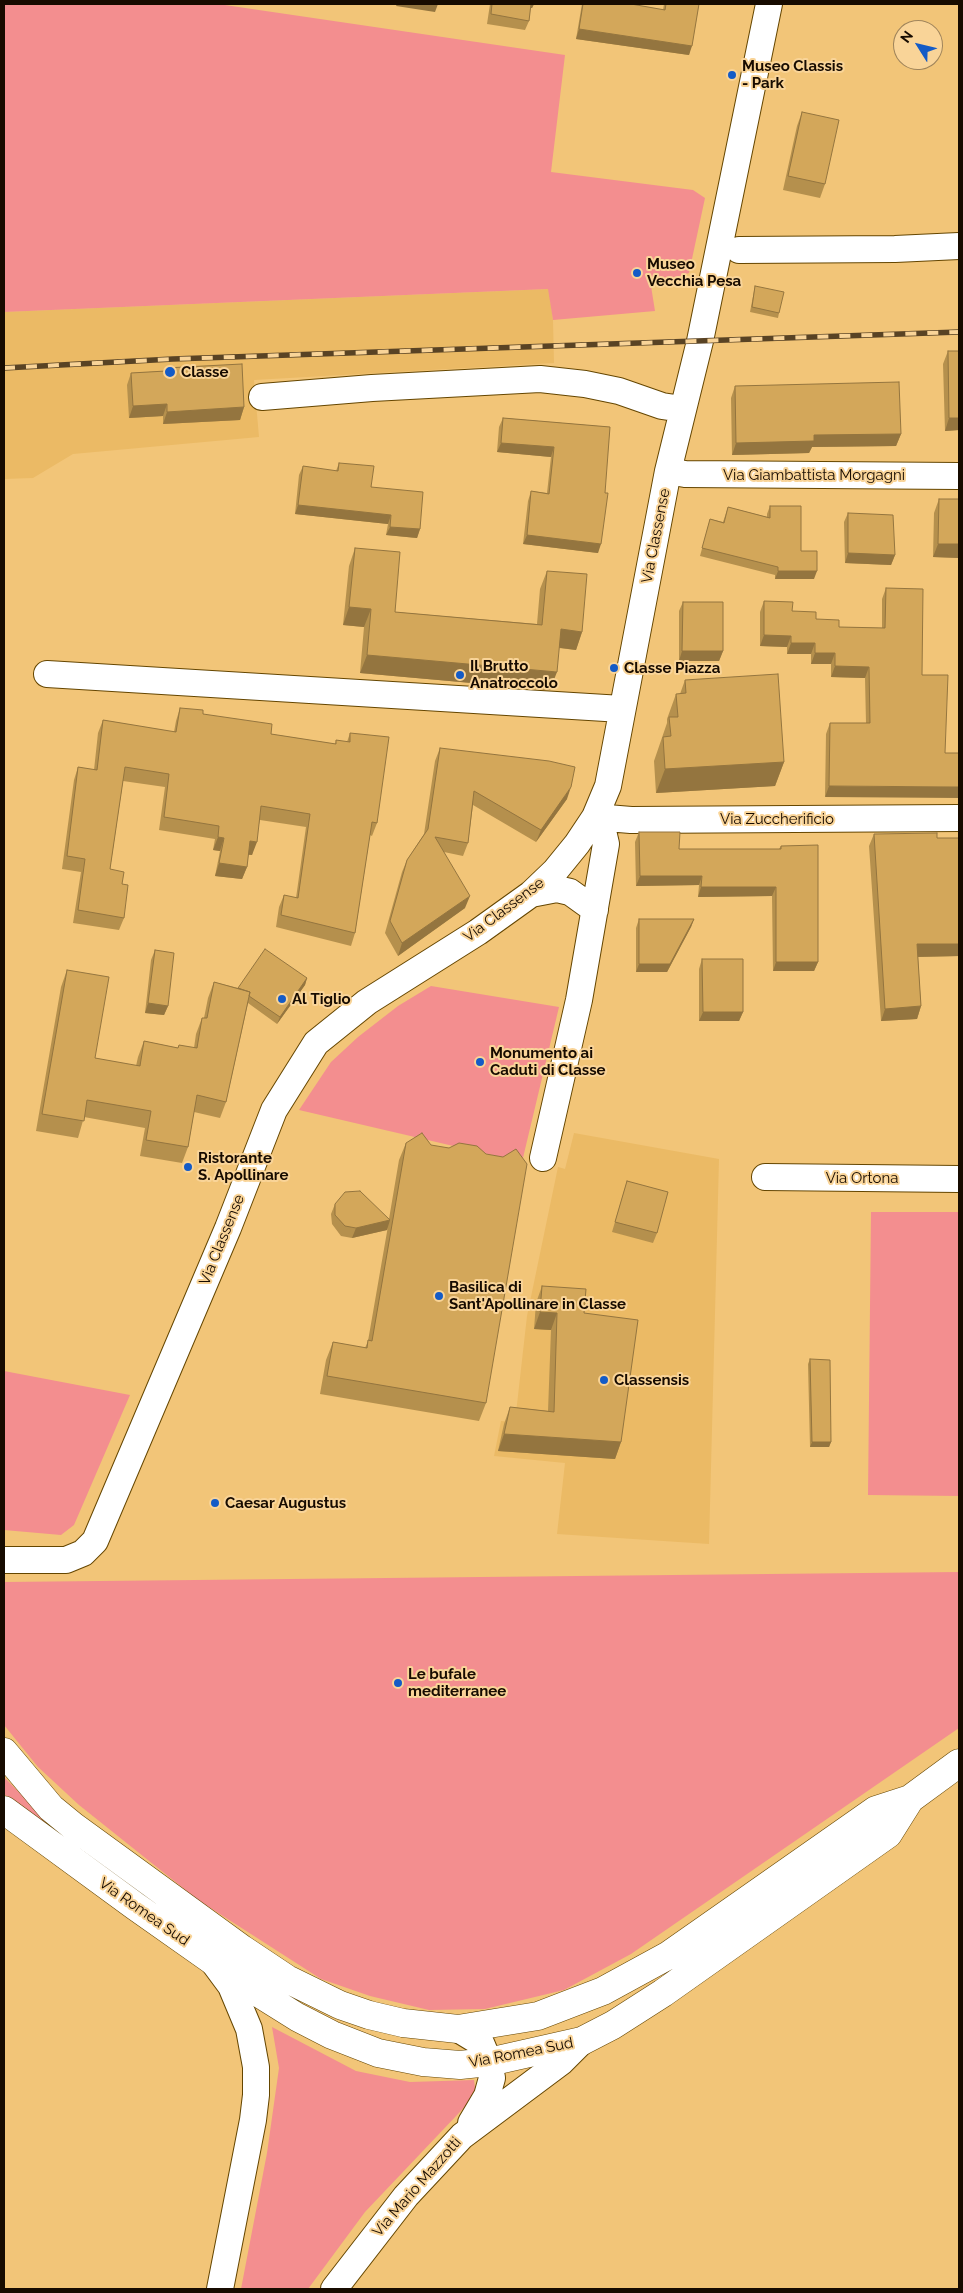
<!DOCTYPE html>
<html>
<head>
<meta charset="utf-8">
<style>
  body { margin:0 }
  #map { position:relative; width:963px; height:2293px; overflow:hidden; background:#f2c578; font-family:Raleway,sans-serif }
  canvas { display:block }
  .frame { position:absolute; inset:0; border:5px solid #170b00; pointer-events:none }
  .north { position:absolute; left:893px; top:20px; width:50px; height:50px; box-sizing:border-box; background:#f9d498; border:1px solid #9f845b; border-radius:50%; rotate:306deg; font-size:14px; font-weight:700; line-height:20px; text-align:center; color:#170b00 }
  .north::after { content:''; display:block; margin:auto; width:18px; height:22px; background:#145bc6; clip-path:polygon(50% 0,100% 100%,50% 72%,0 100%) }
</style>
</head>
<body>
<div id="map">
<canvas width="963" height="2293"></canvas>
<div class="frame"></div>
<div class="north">N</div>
</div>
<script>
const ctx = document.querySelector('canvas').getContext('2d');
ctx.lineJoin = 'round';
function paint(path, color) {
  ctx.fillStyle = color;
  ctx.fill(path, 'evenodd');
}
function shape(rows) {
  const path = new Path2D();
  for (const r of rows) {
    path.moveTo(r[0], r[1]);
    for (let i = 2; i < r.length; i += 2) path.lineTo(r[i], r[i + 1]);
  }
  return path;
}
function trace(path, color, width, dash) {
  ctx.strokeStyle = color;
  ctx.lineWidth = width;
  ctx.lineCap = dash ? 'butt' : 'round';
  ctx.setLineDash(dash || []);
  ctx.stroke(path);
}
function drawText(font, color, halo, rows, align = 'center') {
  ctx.font = font + ' Raleway,sans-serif';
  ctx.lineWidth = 4;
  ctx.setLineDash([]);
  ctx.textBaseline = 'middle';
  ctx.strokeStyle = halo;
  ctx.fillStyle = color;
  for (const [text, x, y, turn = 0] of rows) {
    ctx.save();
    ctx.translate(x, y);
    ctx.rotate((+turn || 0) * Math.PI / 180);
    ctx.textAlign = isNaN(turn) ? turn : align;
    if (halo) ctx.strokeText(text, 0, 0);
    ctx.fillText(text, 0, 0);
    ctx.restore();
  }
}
const built = shape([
  [549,289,553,320,554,363,254,380,259,437,73,454,33,478,4,479,4,312],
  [574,1133,719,1159,709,1544,557,1534,565,1463,494,1456,501,1421,515,1422,527,1316,558,1167,565,1169]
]);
const green = shape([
  [4,4,218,4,565,55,551,172,693,190,705,198,689,273,651,286,655,311,553,320,548,289,4,312],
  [431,986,559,1007,522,1162,299,1110,331,1062,358,1037,398,1006],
  [871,1212,959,1212,959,1496,868,1495],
  [4,1371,130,1395,74,1525,61,1535,4,1530],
  [959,1572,959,1728,631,1954,564,1990,485,2009,429,2010,370,1996,321,1979,198,1900,79,1805,38,1767,4,1725,4,1582],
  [4,1777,58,1832,4,1794],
  [272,2027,356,2071,410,2082,474,2080,476,2095,365,2212,308,2289,241,2289,267,2153,279,2068]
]);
const street = shape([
  [739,250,895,249,959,246],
  [262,397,372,388,540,379,585,384,619,391,662,406,682,409],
  [668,471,685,474,959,476],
  [47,674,622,709],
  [595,817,631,820,959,818],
  [531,894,557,889,570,892,595,910],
  [543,1158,579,1000,606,844,603,831,595,817],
  [765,1177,959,1179],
  [4,1560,66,1560,83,1553,95,1541,228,1228,274,1110,316,1043,367,1002,478,932,531,894,555,871,577,844,595,817,608,786,668,471,700,341,769,4],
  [214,1963,231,1986,249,2029,256,2067,256,2095,253,2120,220,2289],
  [458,2029,481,2043,489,2062,492,2078,487,2096,471,2123],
  [334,2289,406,2196,462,2136,561,2062,582,2041]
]);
const secondary = shape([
  [4,1752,51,1808,73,1826,242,1949,287,1979,340,2005,369,2015,403,2023,458,2029,538,2016,603,1991,669,1955,876,1810,910,1799,959,1763],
  [4,1810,135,1906,257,1992,297,2017,332,2035,378,2053,423,2062,460,2065,489,2062,582,2041,613,2025,663,1993,888,1834,910,1799]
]);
const rail = shape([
  [4,368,173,359,959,332]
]);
const wall = shape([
  [490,4,534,4,532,8,530,8,529,21,525,30,487,24],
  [582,4,631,4,663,10,664,4,699,4,689,55,576,39],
  [802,112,825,184,820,198,783,190,797,126],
  [755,286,779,313,778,318,750,312,754,291],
  [948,351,959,351,959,430,945,431,943,364],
  [166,368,244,407,240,420,163,424,163,416,129,418,127,385,131,373,165,371],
  [735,386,901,434,896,446,812,447,809,453,732,455,731,398],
  [503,418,610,427,598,553,523,544,528,501,531,491,547,493,551,457,497,452,499,427],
  [339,463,371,487,420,529,417,538,386,535,388,524,295,514,299,475,303,466,336,471],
  [939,499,959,499,959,558,933,557,934,513],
  [770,506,801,551,814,579,775,579,775,575,700,556,710,519,723,522,728,507,767,517,767,514],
  [848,513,895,555,891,565,845,563,844,522],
  [355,548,395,612,537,624,540,589,547,571,582,632,576,650,559,648,550,690,360,673,364,627,343,625,349,566],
  [886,588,922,675,825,797,826,734,830,723,866,723,865,678,831,677,831,664,811,664,811,654,787,654,787,647,760,646,760,612,764,601,839,627,882,628,882,599],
  [683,602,723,651,719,661,679,661,679,611],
  [685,680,784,762,775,786,656,793,654,761,667,723,667,719,676,694,680,694],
  [180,708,271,734,335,744,336,740,347,742,350,733,377,823,372,836,370,835,355,933,351,946,276,927,279,907,284,895,296,898,306,827,260,820,252,855,248,855,247,867,242,879,215,876,220,851,213,850,215,839,159,830,165,787,123,781,110,869,122,884,124,918,119,930,73,923,81,872,62,869,74,780,78,767,94,770,98,733,103,720,174,732,176,721],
  [440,748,567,799,536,842,473,805,468,843,463,856,444,852,465,908,398,956,385,933,402,872,407,860,424,834,435,761],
  [639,832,679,849,779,849,781,846,818,962,814,971,773,971,772,896,698,897,699,885,636,886,635,842],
  [874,834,937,838,959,956,918,957,921,1006,917,1019,881,1021,869,846],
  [639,919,694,919,691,927,667,972,636,972,636,928],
  [155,950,168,1006,164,1015,145,1013,151,960],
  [702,959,743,1012,739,1021,699,1021,699,969],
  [67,970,95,1058,136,1066,138,1057,144,1041,178,1048,179,1045,194,1048,196,1034,202,1018,204,1018,208,998,214,982,238,988,307,978,305,985,277,1024,248,1003,226,1102,220,1118,194,1112,188,1147,182,1163,140,1156,145,1128,84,1117,78,1138,36,1131,61,987],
  [406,1143,486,1403,479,1421,320,1394,326,1360,333,1342,365,1348,368,1341,388,1226,387,1230,352,1238,341,1236,332,1224,331,1214,335,1204,389,1219,399,1160],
  [627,1181,657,1233,653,1243,612,1232],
  [542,1286,584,1313,621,1442,615,1459,498,1451,504,1424,510,1407,548,1411,551,1330,534,1329,536,1303],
  [810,1359,831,1442,829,1447,810,1447,808,1364]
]);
const shadedWall = shape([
  [397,4,438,4,435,12,396,6],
  [530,4,534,4,532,8,528,8],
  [579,29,692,46,689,55,576,39],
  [167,404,163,416,129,418,133,406],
  [244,407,240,420,163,424,167,412],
  [949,418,959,418,959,430,945,431],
  [901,434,896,446,812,447,809,453,732,455,736,443,814,435],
  [501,443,554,447,551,457,497,452],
  [298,505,391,515,388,524,295,514],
  [390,527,420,529,417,538,386,535],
  [527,535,601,544,598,553,523,544],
  [938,544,959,544,959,558,933,557],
  [848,553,895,555,891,565,845,563],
  [778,571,817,571,814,579,775,579],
  [349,607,371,609,364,627,343,625],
  [561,629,582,632,576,650,554,647],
  [764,635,791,636,787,647,760,646],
  [791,643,815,643,811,654,787,654],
  [682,651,723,651,719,661,679,661],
  [815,653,835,653,831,664,811,664],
  [367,655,557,672,550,690,360,673],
  [835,666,869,667,865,678,831,677],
  [784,762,775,786,656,793,665,769],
  [829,786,959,787,959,798,825,797],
  [571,787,567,799,536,842,541,830],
  [218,837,224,838,220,851,213,850],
  [250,841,257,842,252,855,245,854],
  [219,863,247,867,242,879,215,876],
  [640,876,702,876,699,885,636,886],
  [701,887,776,887,772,896,698,897],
  [470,896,465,908,398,956,402,943],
  [694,919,691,927,667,972,636,972,639,964],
  [917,944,959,944,959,956,913,957],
  [776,962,818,962,814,971,773,971],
  [307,978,305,985,277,1024,280,1017],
  [148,1003,168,1006,164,1015,145,1013],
  [921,1006,917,1019,881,1021,885,1009],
  [703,1012,743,1012,739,1021,699,1021],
  [390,1220,387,1230,352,1238,356,1228],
  [540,1312,557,1313,551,1330,534,1329],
  [504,1434,621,1442,615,1459,498,1451],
  [812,1442,831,1442,829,1447,810,1447]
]);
const building = shape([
  [492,4,531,4,529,21,491,14,492,4],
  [583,4,631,4,665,10,666,4,699,4,692,46,579,29,583,4],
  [802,112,839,120,825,184,788,176,802,112],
  [755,286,784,292,779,313,752,307,755,286],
  [948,351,959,351,959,418,949,418,948,351],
  [242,364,244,407,167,412,167,404,133,406,131,373,166,371,166,368,242,364],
  [899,382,901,434,814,435,814,441,736,443,735,386,899,382],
  [503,418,610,427,605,493,608,493,601,544,527,535,531,491,549,494,554,447,501,443,503,418],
  [339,463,374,466,371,487,423,492,420,529,390,527,391,515,298,505,303,466,338,471,339,463],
  [939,499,959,499,959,544,938,544,939,499],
  [770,506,801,506,801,551,817,551,817,571,778,571,778,567,702,548,710,519,724,523,728,507,770,518,770,506],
  [848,513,893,515,895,555,848,553,848,513],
  [355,548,400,552,395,612,542,625,547,571,587,574,582,632,561,629,557,672,367,655,371,609,349,607,355,548],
  [886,588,923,589,922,675,948,675,945,753,959,753,959,787,829,786,830,723,870,723,869,667,835,666,835,653,815,653,815,643,791,643,791,636,764,635,764,601,793,602,792,611,816,612,816,619,839,620,839,627,885,628,886,588],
  [683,602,723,602,723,651,682,651,683,602],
  [778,674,784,762,665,769,663,737,671,736,669,717,678,717,676,694,686,693,685,680,778,674],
  [180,708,203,710,203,714,272,724,271,734,336,744,336,740,350,742,350,733,389,737,377,823,372,822,355,933,281,915,284,895,298,898,310,814,261,806,257,842,250,841,247,867,219,863,224,838,218,837,219,826,164,817,169,774,125,767,110,869,124,872,122,884,128,885,124,918,78,910,85,859,67,856,78,767,97,770,103,720,176,732,180,708],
  [440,748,549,761,575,767,571,787,541,830,474,791,468,843,435,837,470,896,402,943,390,921,407,860,428,829,440,748],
  [639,832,680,832,679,849,781,849,781,846,818,845,818,962,776,962,776,887,701,887,702,876,640,876,639,832],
  [937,833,937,838,959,838,959,944,917,944,921,1006,885,1009,874,834,937,833],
  [639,919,694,919,670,964,639,964,639,919],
  [265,949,307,978,280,1017,249,996,250,992,238,988,265,949],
  [155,950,174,953,168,1006,148,1003,155,950],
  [702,959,743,959,743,1012,703,1012,702,959],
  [67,970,109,977,95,1058,140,1066,144,1041,178,1048,179,1045,197,1048,202,1018,207,1018,214,982,250,992,226,1102,197,1095,188,1147,146,1140,151,1111,87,1100,84,1121,42,1114,67,970],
  [422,1133,431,1145,449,1148,459,1143,477,1146,486,1154,503,1157,516,1149,527,1164,486,1403,327,1376,333,1342,367,1348,368,1340,372,1341,406,1143,422,1133],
  [627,1181,668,1192,657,1233,615,1222,627,1181],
  [360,1191,390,1220,356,1228,345,1226,335,1215,335,1204,345,1192,360,1191],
  [542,1286,586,1289,584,1313,638,1320,621,1442,504,1434,510,1407,554,1412,557,1313,540,1312,542,1286],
  [810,1359,830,1360,831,1442,812,1442,810,1359]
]);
const markers = [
  [732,75,5,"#145bc6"],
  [637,273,5,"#145bc6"],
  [170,372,6,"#145bc6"],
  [614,668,5,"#145bc6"],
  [460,675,5,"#145bc6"],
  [282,999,5,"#145bc6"],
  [480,1062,5,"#145bc6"],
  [188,1167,5,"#145bc6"],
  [439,1296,5,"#145bc6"],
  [604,1380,5,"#145bc6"],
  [215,1503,5,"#145bc6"],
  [398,1683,5,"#145bc6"]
];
const poiNames = [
  ["Museo Classis",742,66],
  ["- Park",742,83],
  ["Museo",647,264],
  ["Vecchia Pesa",647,281],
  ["Classe",181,372],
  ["Il Brutto",470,666],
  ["Anatroccolo",470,683],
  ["Classe Piazza",624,668],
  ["Al Tiglio",292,999],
  ["Monumento ai",490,1053],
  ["Caduti di Classe",490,1070],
  ["Ristorante",198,1158],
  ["S. Apollinare",198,1175],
  ["Basilica di",449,1287],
  ["Sant'Apollinare in Classe",449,1304],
  ["Classensis",614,1380],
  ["Caesar Augustus",225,1503],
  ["Le bufale",408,1674],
  ["mediterranee",408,1691]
];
const streetNames = [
  ["Via Giambattista Morgagni",814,475],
  ["Via Classense",656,536,-79],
  ["Via Zuccherificio",777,819],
  ["Via Classense",504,910,-37],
  ["Via Ortona",862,1178],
  ["Via Classense",222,1240,-68],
  ["Via Romea Sud",144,1912,35],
  ["Via Romea Sud",521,2053,-11],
  ["Via Mario Mazzotti",417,2187,-49]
];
paint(built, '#ebba65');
paint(green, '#f38e8f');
trace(street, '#654600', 28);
trace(secondary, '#654600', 29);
trace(street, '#fff', 26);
trace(secondary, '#fff', 28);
trace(rail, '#594324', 5.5);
trace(rail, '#f9d498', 4, [11]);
paint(wall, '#b5904d');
paint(shadedWall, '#94753f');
paint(building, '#d3a75a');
trace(building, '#94753f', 1);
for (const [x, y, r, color] of markers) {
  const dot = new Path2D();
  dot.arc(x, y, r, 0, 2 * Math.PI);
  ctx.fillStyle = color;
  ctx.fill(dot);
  trace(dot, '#f9d498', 2);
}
drawText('bold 15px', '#170b00', '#f9d498', poiNames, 'left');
drawText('15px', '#170b00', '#f9d498', streetNames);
</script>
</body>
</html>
